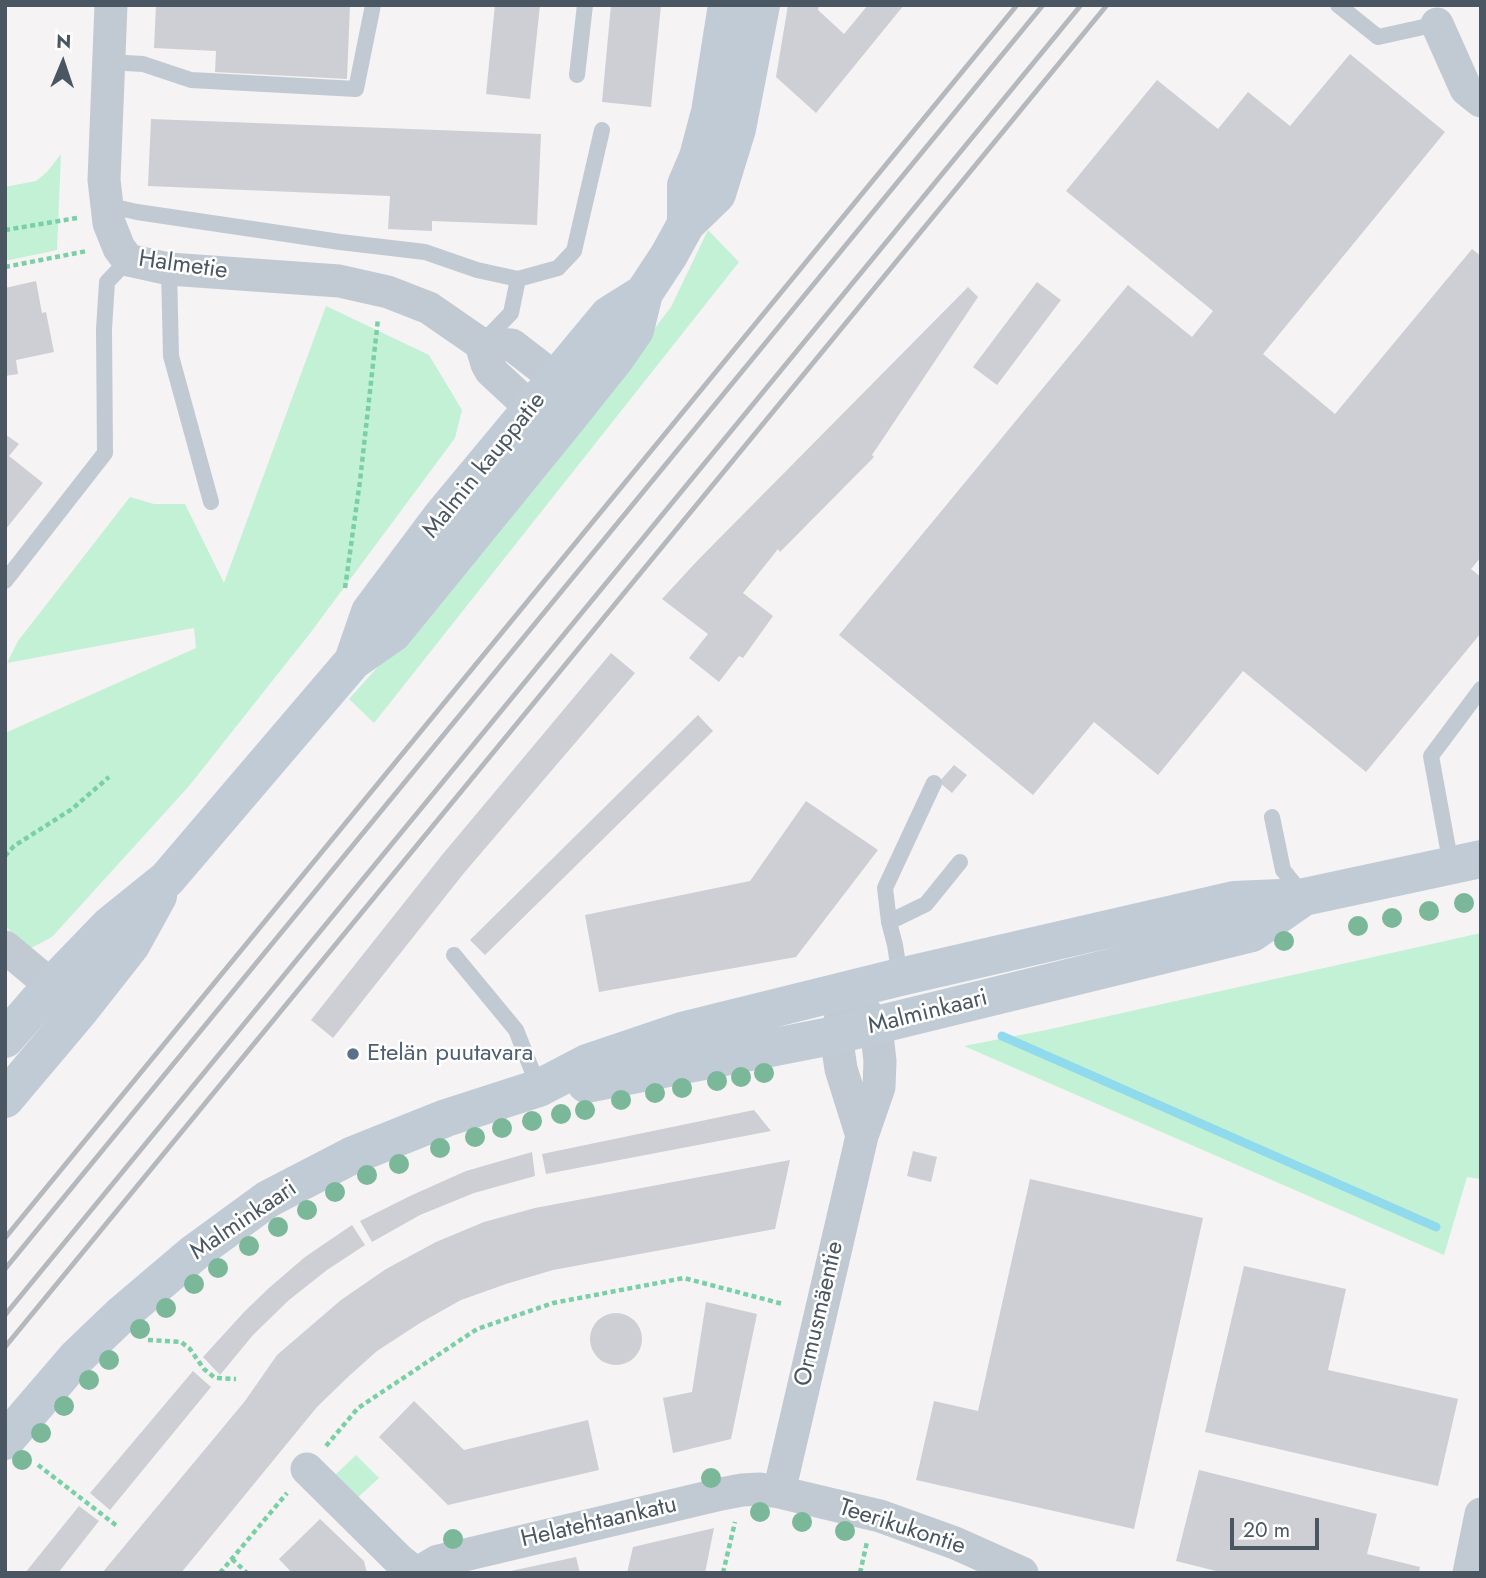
<!DOCTYPE html>
<html>
<head>
<meta charset="utf-8">
<style>
  body { margin:0 }
  #map { position:relative; width:1486px; height:1578px; overflow:hidden; background:#f5f3f3; font-family:Jost,sans-serif }
  canvas { display:block }
  .frame { position:absolute; inset:0; border:7px solid #4a5661; pointer-events:none }
  .north { position:absolute; left:28px; top:28px; width:70px; height:70px; -webkit-text-stroke:5px #fff; paint-order:stroke; rotate:2deg; font-size:19px; font-weight:700; line-height:28px; text-align:center; color:#4a5661 }
  .north::after { content:''; display:block; margin:auto; width:24px; height:32px; background:#4a5661; clip-path:polygon(50% 0,100% 100%,50% 72%,0 100%) }
  .scale { position:absolute; left:1230px; top:1518px; width:89px; height:32px; box-sizing:border-box; border:4px solid #4a5661; border-top:0; padding-left:9px; font-size:21px; line-height:24px; white-space:nowrap; color:#4a5661; -webkit-text-stroke:5px #fff; paint-order:stroke }
</style>
</head>
<body>
<div id="map">
<canvas width="1486" height="1578"></canvas>
<div class="frame"></div>
<div class="north">N</div>
<div class="scale">20 m</div>
</div>
<script>
const ctx = document.querySelector('canvas').getContext('2d');
ctx.lineJoin = 'round';
function paint(path, color) {
  ctx.fillStyle = color;
  ctx.fill(path, 'evenodd');
}
function shape(rows) {
  const path = new Path2D();
  for (const r of rows) {
    if (r.length === 3) {
      path.moveTo(r[0] + r[2], r[1]);
      path.arc(r[0], r[1], r[2], 0, 2 * Math.PI);
      continue;
    }
    path.moveTo(r[0], r[1]);
    for (let i = 2; i < r.length; i += 2) path.lineTo(r[i], r[i + 1]);
  }
  return path;
}
function trace(path, color, width, dash) {
  ctx.strokeStyle = color;
  ctx.lineWidth = width;
  ctx.lineCap = dash ? 'butt' : 'round';
  ctx.setLineDash(dash || []);
  ctx.stroke(path);
}
function drawText(font, color, halo, rows, align = 'center') {
  ctx.font = font + ' Jost,sans-serif';
  ctx.lineWidth = 5;
  ctx.setLineDash([]);
  ctx.textBaseline = 'middle';
  ctx.strokeStyle = halo;
  ctx.fillStyle = color;
  for (const [text, x, y, turn = 0] of rows) {
    ctx.save();
    ctx.translate(x, y);
    ctx.rotate((+turn || 0) * Math.PI / 180);
    ctx.textAlign = isNaN(turn) ? turn : align;
    if (halo) ctx.strokeText(text, 0, 0);
    ctx.fillText(text, 0, 0);
    ctx.restore();
  }
}
const green = shape([
  [61,154,57,250,5,261,5,187,36,181,47,172],
  [708,230,739,262,374,723,349,699,501,529,671,307],
  [326,306,429,355,462,410,455,438,311,632,189,786,52,937,29,949,5,926,5,733,196,648,194,628,7,663,18,641,130,497,154,504,185,504,224,583],
  [1481,933,1481,1179,1467,1177,1444,1255,964,1046,1046,1030],
  [356,1455,379,1478,355,1500,333,1477]
]);
const stream = shape([
  [1002,1036,1436,1227]
]);
const building = shape([
  [156,5,350,5,347,79,215,72,216,51,154,48],
  [495,5,540,5,530,99,486,94],
  [611,5,661,5,651,107,602,102],
  [788,5,819,5,818,10,844,34,868,5,904,5,816,113,776,77],
  [1350,54,1445,132,1263,354,1335,414,1472,249,1481,256,1481,557,1471,569,1481,577,1481,633,1366,772,1243,671,1158,775,1094,722,1033,795,839,635,1128,285,1192,337,1213,311,1066,191,1157,80,1218,129,1248,92,1290,126],
  [151,119,541,134,537,225,432,221,432,231,388,229,390,196,148,186],
  [36,281,42,313,46,312,54,352,16,360,18,374,5,376,5,288],
  [1037,282,1061,300,997,385,973,367],
  [968,287,978,297,872,455,874,457,780,552,778,549,743,593,773,616,743,658,739,656,719,682,689,658,708,634,662,599,698,560],
  [5,434,19,444,9,456,43,483,5,530],
  [611,653,635,673,464,873,333,1038,311,1020,442,855],
  [698,715,713,731,485,955,470,940],
  [954,765,967,775,952,793,939,782],
  [806,801,878,850,796,957,599,992,585,915,750,881],
  [754,1110,771,1131,546,1174,542,1154],
  [913,1151,937,1157,931,1182,907,1176],
  [532,1152,535,1176,474,1193,420,1215,372,1242,360,1221,410,1196,466,1171],
  [790,1160,775,1229,553,1270,506,1284,461,1300,420,1323,377,1351,349,1376,317,1407,181,1573,102,1573,245,1401,277,1355,341,1300,386,1269,436,1242,484,1222,535,1208],
  [1030,1179,1203,1218,1134,1529,916,1480,934,1401,978,1411],
  [352,1225,365,1245,327,1270,289,1300,253,1335,220,1375,203,1357,245,1311,269,1288,305,1257],
  [1244,1266,1346,1289,1328,1370,1458,1399,1438,1486,1205,1432],
  [706,1302,757,1314,731,1439,673,1453,663,1398,692,1392],
  [616,1339,26],
  [193,1371,211,1387,110,1510,90,1493],
  [414,1401,464,1450,588,1420,599,1470,448,1505,379,1437],
  [1199,1470,1377,1514,1367,1554,1420,1567,1419,1573,1224,1573,1176,1561],
  [79,1506,99,1521,58,1573,25,1573],
  [320,1519,364,1561,367,1573,292,1573,279,1559],
  [714,1528,705,1573,627,1573,633,1547],
  [576,1557,580,1573,506,1573,506,1572]
]);
const path = shape([
  [5,230,77,218],
  [5,267,87,251],
  [345,588,360,481,378,319],
  [5,856,14,846,72,809,109,777],
  [148,1340,181,1342,190,1349,204,1369,215,1378,236,1379],
  [326,1446,358,1408,477,1329,553,1303,684,1278,783,1304],
  [38,1465,117,1526],
  [232,1559,247,1573],
  [220,1573,287,1493],
  [723,1573,735,1522],
  [860,1573,867,1542]
]);
const lane = shape([
  [1338,5,1378,37,1437,24],
  [108,62,143,64,191,80,356,89,373,5],
  [577,75,585,5],
  [106,205,137,212,340,242,425,252,477,270,518,279,558,268,574,251,602,130],
  [169,269,171,356,211,502],
  [483,342,511,313,518,279],
  [5,581,105,453,104,329,107,282,128,260],
  [1272,817,1283,870,1303,895],
  [1451,865,1431,756,1481,689],
  [889,922,926,904,960,862],
  [454,955,516,1030,539,1088],
  [900,977,895,945,889,922,885,888,934,783]
]);
const street = shape([
  [111,5,104,180,109,223,119,248,128,260,169,269,339,281,388,292,429,308,481,344,512,345,556,379,563,404],
  [1437,24,1466,89,1481,101],
  [481,344,487,364,491,371,532,409,555,416],
  [5,947,71,1002],
  [843,1010,836,1035,841,1069,862,1136],
  [307,1469,399,1560,416,1573],
  [779,1492,862,1136,879,1087,880,1061,876,1026,848,990],
  [423,1573,428,1567,438,1561,469,1554,721,1494,742,1490,760,1489,779,1492,880,1516,955,1543,1022,1573],
  [1469,1573,1481,1514]
]);
const secondary = shape([
  [686,224,686,185,698,157,710,112,727,5],
  [353,661,370,612,442,516,609,315,644,293],
  [5,1039,52,985,110,925,167,879,353,661,393,633,567,419,615,359,635,330,644,293,669,255,686,224,717,194,737,129,761,5],
  [586,1084,836,1035,1252,933,1304,897],
  [5,1099,80,1010,131,945,158,896],
  [5,1441,76,1358,121,1315,194,1253,268,1199,351,1156,446,1118,539,1088,587,1063,682,1031,900,977,1234,900,1304,897,1481,859]
]);
const rail = shape([
  [5,1238,1017,5],
  [5,1269,1043,5],
  [5,1315,1081,5],
  [5,1347,1107,5]
]);
const trees = [
  [1464,903],
  [1429,911],
  [1392,918],
  [1358,926],
  [1284,941],
  [764,1073],
  [741,1077],
  [717,1081],
  [682,1088],
  [655,1093],
  [621,1100],
  [585,1110],
  [561,1114],
  [532,1121],
  [502,1128],
  [475,1137],
  [440,1148],
  [399,1164],
  [367,1175],
  [335,1192],
  [307,1210],
  [278,1227],
  [249,1246],
  [218,1268],
  [194,1284],
  [166,1308],
  [140,1329],
  [109,1360],
  [89,1380],
  [64,1406],
  [41,1433],
  [22,1460],
  [711,1478],
  [760,1512],
  [802,1522],
  [845,1531],
  [453,1539]
];
const markers = [
  [353,1054,7,"#5c6f8a"]
];
const streetNames = [
  ["Halmetie",183,266,8],
  ["Malmin kauppatie",485,466,-51],
  ["Malminkaari",928,1013,-14],
  ["Malminkaari",244,1221,-34],
  ["Ormusmäentie",820,1314,-77],
  ["Helatehtaankatu",599,1523,-13],
  ["Teerikukontie",902,1528,18]
];
const serviceNames = [
  ["Etelän puutavara",367,1054]
];
paint(green, '#c3f1d5');
trace(stream, '#90daee', 9);
paint(building, '#cdcfd5');
trace(path, '#7ad0a6', 4.5, [5, 3.5]);
trace(lane, '#c1cad2', 16);
trace(street, '#c1cad2', 33);
trace(secondary, '#c1cbd6', 38);
trace(rail, '#b5b8bd', 5);
ctx.fillStyle = '#7bb799';
for (const [x, y] of trees) {
  ctx.beginPath();
  ctx.arc(x, y, 10, 0, 2 * Math.PI);
  ctx.fill();
}
for (const [x, y, r, color] of markers) {
  const dot = new Path2D();
  dot.arc(x, y, r, 0, 2 * Math.PI);
  ctx.fillStyle = color;
  ctx.fill(dot);
  trace(dot, '#fff', 2.5);
}
drawText('24px', '#4a5661', '#fff', streetNames);
drawText('24px', '#4e5e75', '#fff', serviceNames, 'left');
</script>
</body>
</html>
